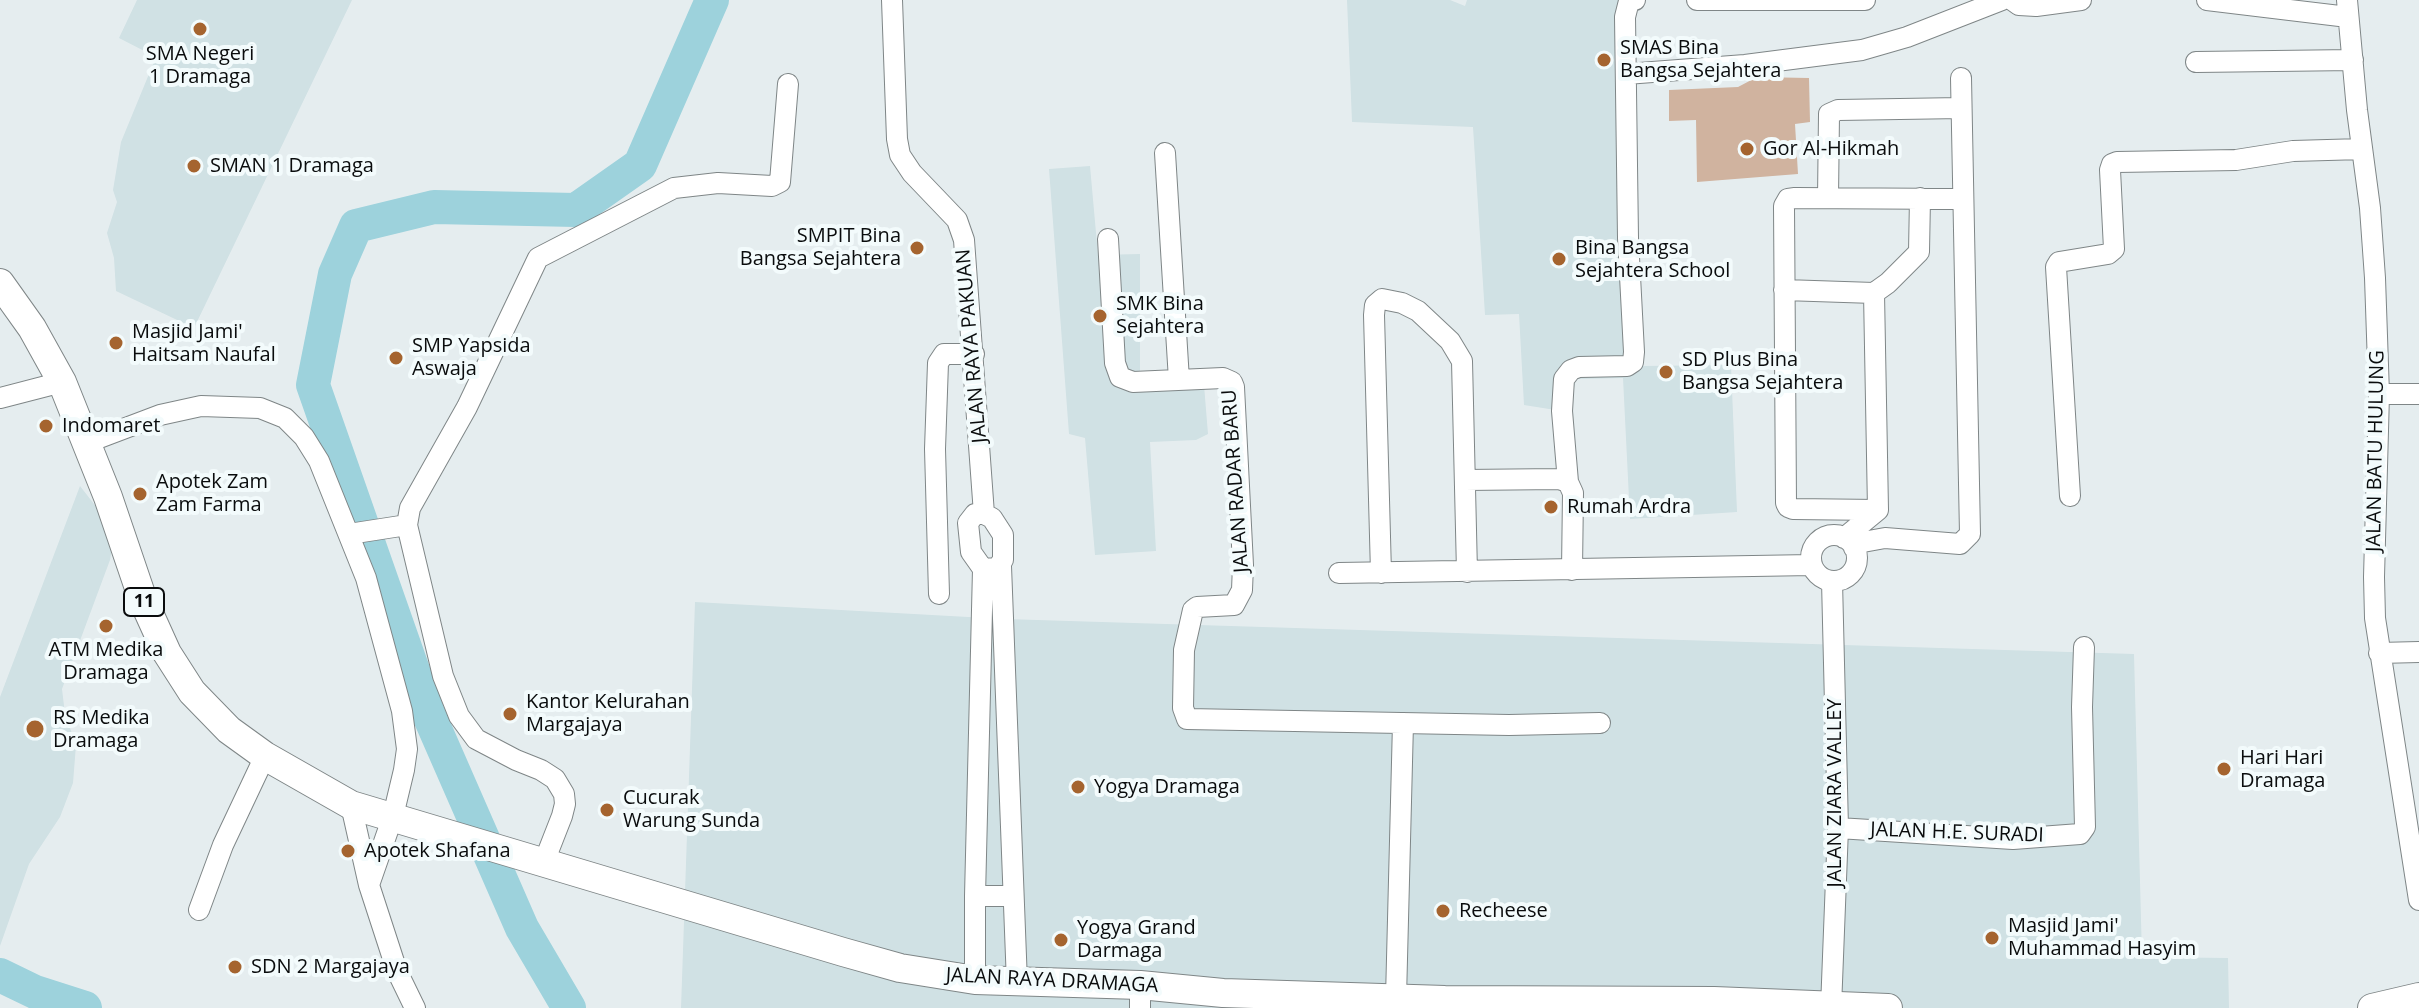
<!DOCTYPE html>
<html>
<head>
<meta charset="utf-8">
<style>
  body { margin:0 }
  canvas { display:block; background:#e5edef }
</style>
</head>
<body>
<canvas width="2419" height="1008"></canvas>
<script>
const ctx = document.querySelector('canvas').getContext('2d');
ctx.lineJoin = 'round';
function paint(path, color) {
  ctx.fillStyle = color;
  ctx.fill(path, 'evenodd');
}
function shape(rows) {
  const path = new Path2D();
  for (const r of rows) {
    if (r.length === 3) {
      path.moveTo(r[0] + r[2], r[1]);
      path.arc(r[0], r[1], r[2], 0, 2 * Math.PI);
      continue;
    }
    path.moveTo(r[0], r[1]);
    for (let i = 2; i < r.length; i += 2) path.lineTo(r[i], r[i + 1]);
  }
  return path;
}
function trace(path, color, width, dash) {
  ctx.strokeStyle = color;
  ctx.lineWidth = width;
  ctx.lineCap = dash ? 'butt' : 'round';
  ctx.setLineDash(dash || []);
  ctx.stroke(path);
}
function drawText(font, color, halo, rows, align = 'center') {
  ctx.font = font + ' "Open Sans",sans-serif';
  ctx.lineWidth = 8;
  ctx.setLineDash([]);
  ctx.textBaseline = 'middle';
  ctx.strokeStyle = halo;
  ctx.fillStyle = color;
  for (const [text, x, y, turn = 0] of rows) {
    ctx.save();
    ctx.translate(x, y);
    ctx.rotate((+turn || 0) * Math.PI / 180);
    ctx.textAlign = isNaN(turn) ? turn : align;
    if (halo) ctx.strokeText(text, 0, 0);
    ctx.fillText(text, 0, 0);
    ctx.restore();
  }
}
const built = shape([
  [137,0,352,0,194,328,116,291,114,258,107,233,117,202,113,190,121,142,156,57,119,38],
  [1347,0,1450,0,1465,6,1467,0,1629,0,1641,366,1731,365,1737,512,1630,519,1623,378,1576,379,1568,412,1524,405,1519,314,1485,315,1473,127,1352,122],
  [1090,166,1098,255,1140,254,1140,376,1204,385,1208,434,1196,440,1150,442,1156,551,1095,555,1085,438,1069,434,1049,169],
  [80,486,115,531,110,560,62,689,65,714,76,745,73,783,60,817,29,864,0,946,0,697],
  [695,602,1005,619,2134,654,2142,957,2228,958,2229,1008,681,1008]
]);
const green = shape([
  [1757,77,1809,78,1810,122,1795,124,1798,174,1697,182,1696,120,1669,121,1669,90,1738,87]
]);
const river = shape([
  [0,975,35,992,85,1008],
  [569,1008,522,928,428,713,313,385,335,274,356,226,434,207,576,210,640,165,712,0]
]);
const minor = shape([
  [892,0,897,139,900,155,912,173,957,220,964,240,984,514],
  [1697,0,1865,0],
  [2012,0,2019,5,2036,6,2081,0],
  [2207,0,2348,17],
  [2347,0,2357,110,2370,208,2375,278,2379,394,2374,577,2375,618,2419,900],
  [2196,62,2353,60],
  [1626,74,1745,65,1862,50,1907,37,2002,0],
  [1165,153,1179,380],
  [1828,198,1829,114,1838,110,1961,108],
  [1108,239,1115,363,1120,377,1133,382,1223,378,1232,382,1234,387,1243,565,1242,590,1234,605,1197,607,1193,610,1184,650,1183,708,1187,719,1509,725,1600,723],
  [1784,290,1874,293,1888,283,1919,252,1920,198],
  [2379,394,2419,394],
  [0,398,62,382],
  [86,443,160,415,201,406,260,408,285,418,304,437,319,461,366,578,402,711,407,749,404,770,393,816,369,885],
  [1465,480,1559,479,1568,482,1573,493,1572,570],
  [1568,482,1562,411,1564,379,1571,370,1579,367,1627,366,1633,362,1634,352,1628,238,1625,17,1629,1,1635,0],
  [2070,496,2056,267,2059,262,2108,254,2114,249,2110,170,2112,164,2117,162,2236,160,2293,151,2362,149],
  [1878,510,1793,509,1788,507,1786,503,1784,206,1788,199,1795,198,1963,199],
  [975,514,984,514,992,518,1003,535,1003,560,997,568,983,569,971,552,968,523,975,514],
  [349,534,407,525],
  [1834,558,23],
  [1844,538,1878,510,1874,293],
  [1854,548,1863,542,1885,538,1960,544,1970,534,1961,78],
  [1001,566,1017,983],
  [1339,573,1812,565],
  [1381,573,1374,315,1375,305,1382,299,1402,303,1418,311,1450,341,1462,361,1467,572],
  [939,594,935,449,938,363,944,354,974,354],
  [2379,653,2419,652],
  [351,805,369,885,397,971,415,1008],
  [1838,828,2013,839,2080,834,2085,827,2082,707,2084,647],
  [544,862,562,816,565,804,564,794,555,779,541,770,516,760,476,739,459,716,443,676,407,525,410,508,467,407,538,258,674,188,718,183,772,186,780,182,788,84],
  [975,896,1013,896],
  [199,910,223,845,265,756],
  [975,980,975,896,983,569],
  [1396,998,1403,723],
  [1140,1008,1140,985],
  [1831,1008,1838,828,1832,581]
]);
const highway = shape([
  [0,283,32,328,62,382,108,497,143,600,167,653,192,692,229,730,265,756,351,805,843,952,900,968,975,980,1140,985,1223,993,1445,1000,1714,1001,1888,1008],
  [2372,1008,2419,997]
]);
const markers = [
  [200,29,8,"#a5642f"],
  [1604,60,8,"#a5642f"],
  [1747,149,8,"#a5642f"],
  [194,166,8,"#a5642f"],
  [917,248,8,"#a5642f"],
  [1559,259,8,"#a5642f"],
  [1100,316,8,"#a5642f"],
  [116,343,8,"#a5642f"],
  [396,358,8,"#a5642f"],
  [1666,372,8,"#a5642f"],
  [46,426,8,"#a5642f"],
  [140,494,8,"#a5642f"],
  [1551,507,8,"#a5642f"],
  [106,626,8,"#a5642f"],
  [510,714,8,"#a5642f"],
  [35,729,10,"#a5642f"],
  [2224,769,8,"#a5642f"],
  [1078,787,8,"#a5642f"],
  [607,810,8,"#a5642f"],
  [348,851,8,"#a5642f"],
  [1443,911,8,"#a5642f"],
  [1992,938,8,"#a5642f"],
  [1061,940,8,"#a5642f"],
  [235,967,8,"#a5642f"]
];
const shields = [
  [144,602,40]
];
const shieldNames = [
  ["11",144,602]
];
const poiNames = [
  ["SMAS Bina",1620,48],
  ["Bangsa Sejahtera",1620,71],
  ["SMA Negeri",200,54,"center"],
  ["1 Dramaga",200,77,"center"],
  ["Gor Al-Hikmah",1763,149],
  ["SMAN 1 Dramaga",210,166],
  ["SMPIT Bina",901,236,"right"],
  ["Bangsa Sejahtera",901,259,"right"],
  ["Bina Bangsa",1575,248],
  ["Sejahtera School",1575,271],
  ["SMK Bina",1116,304],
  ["Sejahtera",1116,327],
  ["Masjid Jami'",132,332],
  ["Haitsam Naufal",132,355],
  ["SMP Yapsida",412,346],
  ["Aswaja",412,369],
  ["SD Plus Bina",1682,360],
  ["Bangsa Sejahtera",1682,383],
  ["Indomaret",62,426],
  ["Apotek Zam",156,482],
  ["Zam Farma",156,505],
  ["Rumah Ardra",1567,507],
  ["ATM Medika",106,650,"center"],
  ["Dramaga",106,673,"center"],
  ["Kantor Kelurahan",526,702],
  ["Margajaya",526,725],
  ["RS Medika",53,718],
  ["Dramaga",53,741],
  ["Hari Hari",2240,758],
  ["Dramaga",2240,781],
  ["Yogya Dramaga",1094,787],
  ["Cucurak",623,798],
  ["Warung Sunda",623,821],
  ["Apotek Shafana",364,851],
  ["Recheese",1459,911],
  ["Masjid Jami'",2008,926],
  ["Muhammad Hasyim",2008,949],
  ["Yogya Grand",1077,928],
  ["Darmaga",1077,951],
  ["SDN 2 Margajaya",251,967]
];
const streetNames = [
  ["JALAN RAYA PAKUAN",972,346,-95],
  ["JALAN BATU HULUNG",2376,451,-89],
  ["JALAN RADAR BARU",1236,481,-94],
  ["JALAN ZIARA VALLEY",1835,793,-90],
  ["JALAN H.E. SURADI",1957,833,2],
  ["JALAN RAYA DRAMAGA",1052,981,3]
];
paint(built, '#d0e1e4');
paint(green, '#d0b39f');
trace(river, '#9dd2dc', 34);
trace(minor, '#7f8687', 22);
trace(highway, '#7f8687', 30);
trace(minor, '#fff', 20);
trace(highway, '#fff', 28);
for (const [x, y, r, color] of markers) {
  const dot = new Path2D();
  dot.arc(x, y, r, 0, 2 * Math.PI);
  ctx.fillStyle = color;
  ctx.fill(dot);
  trace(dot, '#f3fbfc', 3);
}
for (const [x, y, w] of shields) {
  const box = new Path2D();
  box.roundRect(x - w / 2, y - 14, w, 28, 6);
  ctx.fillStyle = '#f3fbfc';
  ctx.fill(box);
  trace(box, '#0a0c0d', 2);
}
drawText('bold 18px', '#0a0c0d', null, shieldNames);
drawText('20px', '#0a0c0d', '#f3fbfc', poiNames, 'left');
drawText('20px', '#0a0c0d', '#f3fbfc', streetNames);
</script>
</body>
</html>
